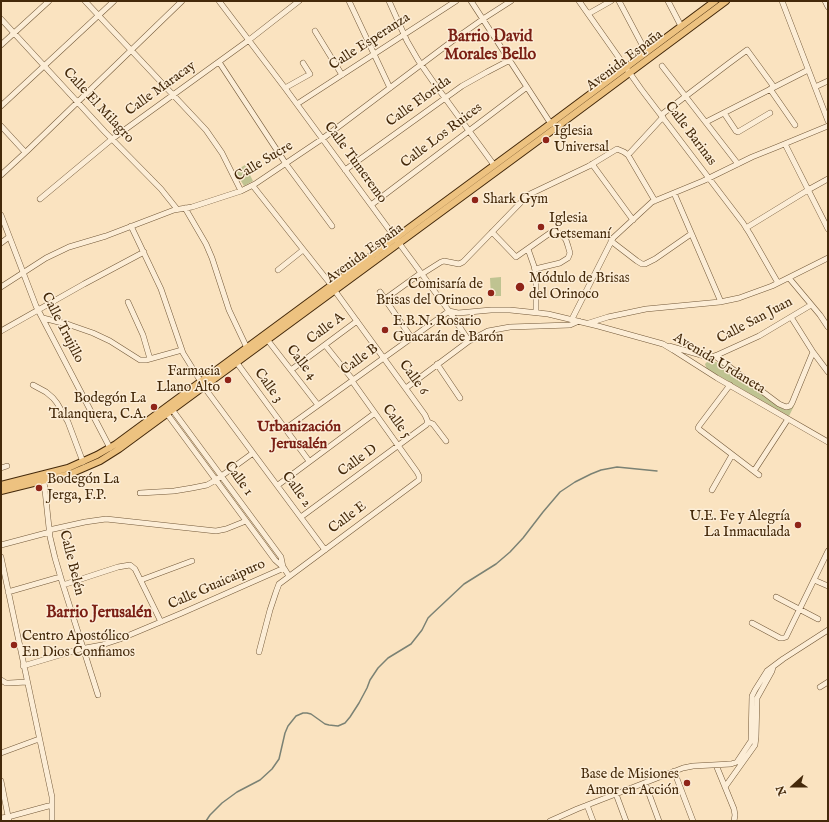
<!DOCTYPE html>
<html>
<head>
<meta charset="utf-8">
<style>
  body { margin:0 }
  #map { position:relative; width:829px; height:822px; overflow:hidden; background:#fae3c0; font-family:"IM FELL English",serif }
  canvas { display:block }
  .frame { position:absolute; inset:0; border:2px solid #44290a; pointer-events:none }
  .north { position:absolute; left:773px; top:766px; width:40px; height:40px; -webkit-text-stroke:3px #fcedd6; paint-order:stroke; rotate:249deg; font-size:11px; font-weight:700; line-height:16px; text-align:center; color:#44290a }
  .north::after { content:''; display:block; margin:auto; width:14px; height:18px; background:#44290a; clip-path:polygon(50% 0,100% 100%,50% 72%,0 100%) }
</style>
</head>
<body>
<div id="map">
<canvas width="829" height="822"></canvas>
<div class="frame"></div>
<div class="north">N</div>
</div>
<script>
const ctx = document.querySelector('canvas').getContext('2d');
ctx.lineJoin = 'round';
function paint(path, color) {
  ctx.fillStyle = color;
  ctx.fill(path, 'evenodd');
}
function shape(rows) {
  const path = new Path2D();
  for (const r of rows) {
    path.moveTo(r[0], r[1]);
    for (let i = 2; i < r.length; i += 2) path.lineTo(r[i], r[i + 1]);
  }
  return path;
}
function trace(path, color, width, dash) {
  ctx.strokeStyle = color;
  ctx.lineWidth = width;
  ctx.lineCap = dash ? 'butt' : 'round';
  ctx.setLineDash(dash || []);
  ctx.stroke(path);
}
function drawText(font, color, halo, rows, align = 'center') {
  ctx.font = font + ' "IM FELL English",serif';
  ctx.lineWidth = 3;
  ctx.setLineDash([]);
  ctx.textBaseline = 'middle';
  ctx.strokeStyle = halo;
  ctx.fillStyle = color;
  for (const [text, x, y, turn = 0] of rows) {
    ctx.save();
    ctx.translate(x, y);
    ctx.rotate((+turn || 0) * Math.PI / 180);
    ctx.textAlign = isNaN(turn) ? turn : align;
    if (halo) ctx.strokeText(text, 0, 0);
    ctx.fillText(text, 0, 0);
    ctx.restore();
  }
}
const green = shape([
  [245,165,253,181,244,186,235,171],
  [501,277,501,296,491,296,490,278],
  [712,361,719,363,725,366,783,409,787,410,794,406,789,416,707,369,706,367,705,364,707,362]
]);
const stream = shape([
  [206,821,210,815,222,803,237,792,260,780,272,769,279,759,285,733,288,726,296,716,303,713,307,713,311,714,325,724,329,725,338,726,345,723,350,717,359,703,367,688,370,680,378,668,388,658,411,644,422,630,428,618,431,615,464,584,496,564,510,552,523,538,543,512,560,492,575,482,591,474,601,470,617,467,657,471]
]);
const minor = shape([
  [85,1,206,130,222,153,241,191],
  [219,1,285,88,449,311,469,341],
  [349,1,390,88],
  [389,1,407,41,418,60,434,83,494,165],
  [471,1,551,124],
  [579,1,641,89,743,223,750,234,778,283],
  [619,1,646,52],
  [668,1,681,26],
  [782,1,828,121],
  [825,1,828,7],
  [588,14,611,1],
  [1,19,105,132,161,189,177,209],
  [315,31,342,75],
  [1,45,49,1],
  [219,62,286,164,332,226],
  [662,66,738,164],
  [815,87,828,81],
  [285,88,310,74,303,63],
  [770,89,795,125],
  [297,104,456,1],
  [1,106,114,1],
  [724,113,736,131,738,132,770,113],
  [661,115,728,64,747,50,774,87],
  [706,122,808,70],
  [1,126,25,152],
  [785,144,828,229],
  [628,155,663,117],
  [592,164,633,220],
  [345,170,462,86,487,72,510,60],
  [1,175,27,151,182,1],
  [253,186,332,286],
  [674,193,721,302],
  [40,199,112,139,249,40,299,1],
  [371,205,527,87],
  [185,208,206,244,212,258,229,310,247,348],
  [1,215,36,306,110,448],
  [131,226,161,289,183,353,201,382],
  [746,228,808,190,828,179],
  [492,232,516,257,550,233,556,232,562,235,566,240,568,246,570,253,568,258,560,263,535,269],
  [611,241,637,261,642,264,645,264,655,259,691,234],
  [1,243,9,237],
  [528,249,534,266,536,275,536,312],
  [278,270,303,250],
  [422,274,441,262,444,261,459,264,463,262,528,195,589,166,617,149,624,152,628,155,655,201],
  [789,278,820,315,828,327],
  [1,287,46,258,69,247,106,236,174,210,192,207,241,191,255,184,322,139,459,36,486,17,511,1],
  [335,291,425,415,428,422],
  [380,292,411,337],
  [385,299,421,273],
  [128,302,143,335,150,359],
  [449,311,458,313,491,310,510,310,548,314,598,326,663,344,673,350,717,378,828,442],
  [791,317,813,352,828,372],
  [43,318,70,325,93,333,110,341,140,360,146,360,182,350],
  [572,319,613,238,652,202,703,181,752,157,777,147,828,126],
  [589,323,608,317,646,309,720,302,739,298,772,286,828,258],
  [1,331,84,284,144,252],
  [266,338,318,405],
  [325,345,353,380],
  [669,346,708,357,715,356,759,336,811,305],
  [715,356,779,404,786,407,790,406,792,403,813,352],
  [237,363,309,461],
  [437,364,460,398],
  [291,370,357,321],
  [33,385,46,392,53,398,57,403,68,422,83,462],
  [730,385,699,426,698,428,700,430,759,475],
  [204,387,325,550],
  [406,388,469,341,488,331,510,327,570,325,579,321],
  [171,408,281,557,283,567],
  [165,411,275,560,284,568,289,576],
  [428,422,433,424,446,441],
  [285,429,449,311],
  [1,468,7,466],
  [754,471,788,419],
  [44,481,50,537,55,558,63,585,98,695],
  [278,485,375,413],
  [712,490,732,455],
  [140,493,174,491,192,488,207,485,216,480,253,453],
  [301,517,426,425,428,422],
  [49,530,85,522,106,519,216,531,226,529,246,521],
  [1,545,50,532],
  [1,557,52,797,52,821],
  [141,580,192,561],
  [814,580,828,586],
  [63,585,118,567,130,565,135,569,138,575,161,622],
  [8,592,60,577],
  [776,597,818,619],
  [752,623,780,638,783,638,786,637,828,551],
  [259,652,270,610,276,592,279,584,419,480,419,476,417,472,352,381],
  [23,666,80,649,102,645,120,639,182,613,284,568],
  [1,680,6,683,9,683,27,682],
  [820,687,828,682],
  [1,753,39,739],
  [716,765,734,809,735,815,734,821],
  [674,771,693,821],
  [1,781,9,821],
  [645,783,659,821],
  [725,787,755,745,756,737,757,698,772,671,773,667],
  [616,794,626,821],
  [587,805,593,821],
  [1,818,8,817,52,805],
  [550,821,577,809,683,768,693,766,731,764,737,762,751,741,752,696,755,690,767,671,783,659,828,630]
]);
const major = shape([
  [1,485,68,468,97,455,116,444,542,130,715,1],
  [1,491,70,474,100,461,119,449,546,135,726,1]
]);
const markers = [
  [546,140,4,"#8f2418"],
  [475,200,4,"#8f2418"],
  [541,227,4,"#8f2418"],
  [520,287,5,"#8f2418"],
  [491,293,4,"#8f2418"],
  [385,330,4,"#8f2418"],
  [228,380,4,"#8f2418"],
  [154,407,4,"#8f2418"],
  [39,488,4,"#8f2418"],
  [798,525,4,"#8f2418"],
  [14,645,4,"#8f2418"],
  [687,783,4,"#8f2418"]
];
const streetNames = [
  ["Calle Esperanza",370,42,-33],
  ["Avenida España",625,61,-37],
  ["Calle Maracay",161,89,-36],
  ["Calle Florida",419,102,-36],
  ["Calle El Milagro",98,106,47],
  ["Calle Barinas",690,134,53],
  ["Calle Los Ruices",442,136,-37],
  ["Calle Sucre",264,162,-31],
  ["Calle Tumeremo",355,163,54],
  ["Avenida España",365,254,-36],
  ["Calle San Juan",755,321,-28],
  ["Calle Trujillo",62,328,63],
  ["Calle A",326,329,-37],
  ["Calle B",360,360,-36],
  ["Calle 4",301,363,52],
  ["Avenida Urdaneta",719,364,31],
  ["Calle 6",413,378,54],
  ["Calle 3",268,386,54],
  ["Calle 5",396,422,54],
  ["Calle D",358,461,-36],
  ["Calle 1",238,479,54],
  ["Calle 2",296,490,54],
  ["Calle E",348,518,-37],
  ["Calle Belén",71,563,76],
  ["Calle Guaicaipuro",217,585,-24]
];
const poiNames = [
  ["Iglesia",554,132],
  ["Universal",554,148],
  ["Shark Gym",483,200],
  ["Iglesia",549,219],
  ["Getsemaní",549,235],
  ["Módulo de Brisas",529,279],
  ["del Orinoco",529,295],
  ["Comisaría de",483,285,"right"],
  ["Brisas del Orinoco",483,301,"right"],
  ["E.B.N. Rosario",393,322],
  ["Guacarán de Barón",393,338],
  ["Farmacia",220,372,"right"],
  ["Llano Alto",220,388,"right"],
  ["Bodegón La",146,399,"right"],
  ["Talanquera, C.A.",146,415,"right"],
  ["Bodegón La",47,480],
  ["Jerga, F.P.",47,496],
  ["U.E. Fe y Alegría",790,517,"right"],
  ["La Inmaculada",790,533,"right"],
  ["Centro Apostólico",22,637],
  ["En Dios Confiamos",22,653],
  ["Base de Misiones",679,775,"right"],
  ["Amor en Acción",679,791,"right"]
];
const neighbourhoodNames = [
  ["Urbanización",299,428],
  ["Jerusalén",299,445]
];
const quarterNames = [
  ["Barrio David",490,38],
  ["Morales Bello",490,56],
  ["Barrio Jerusalén",99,614]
];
paint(green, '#bfc391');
trace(stream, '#7b8274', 1.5);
trace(minor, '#725838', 6);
trace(major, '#44290a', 8);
trace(minor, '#fcedd6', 5);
trace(major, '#edc280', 6);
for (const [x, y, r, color] of markers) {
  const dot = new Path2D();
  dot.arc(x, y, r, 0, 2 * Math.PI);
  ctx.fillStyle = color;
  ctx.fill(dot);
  trace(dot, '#fcedd6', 1.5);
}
drawText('14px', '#44290a', '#fcedd6', streetNames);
drawText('14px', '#44290a', '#fcedd6', poiNames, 'left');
drawText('bold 15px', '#7a1f14', '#fcedd6', neighbourhoodNames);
drawText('bold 16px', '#7a1f14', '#fcedd6', quarterNames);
</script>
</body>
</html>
